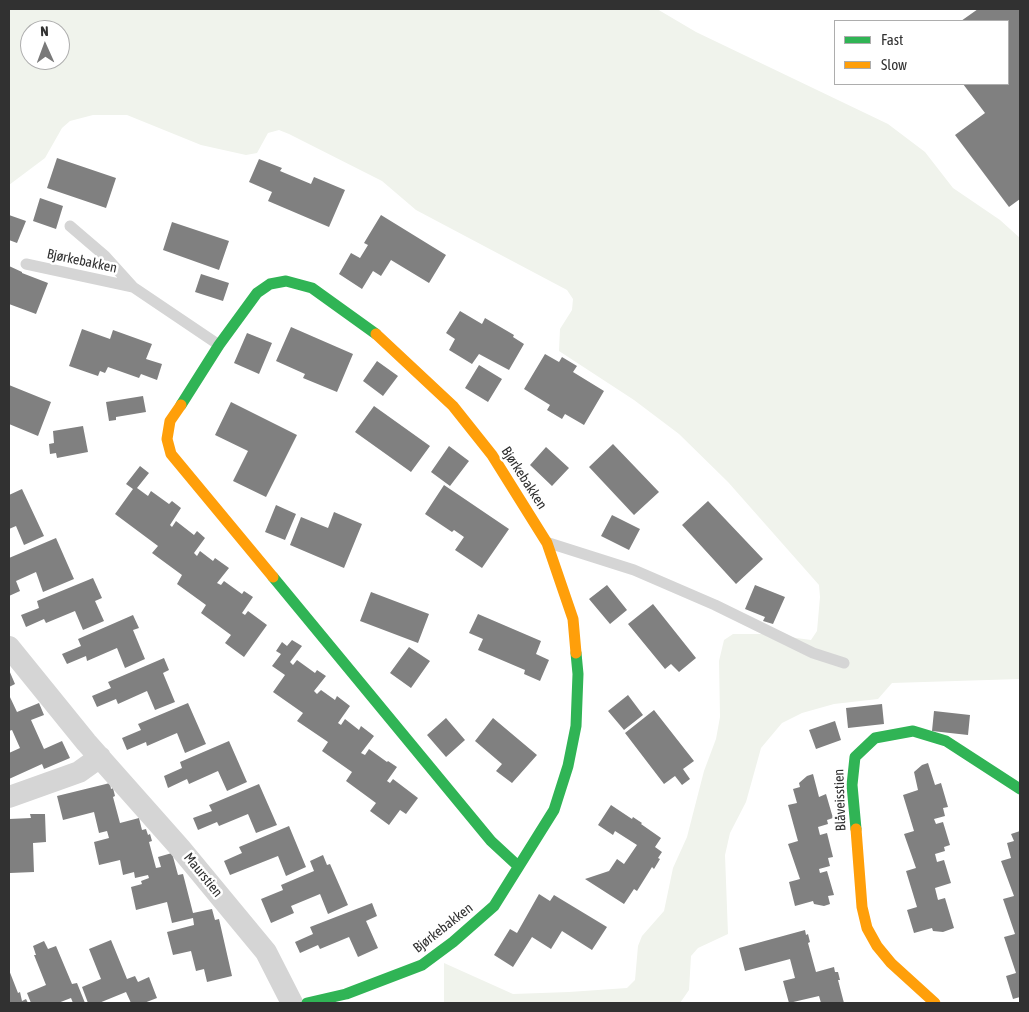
<!DOCTYPE html>
<html>
<head>
<meta charset="utf-8">
<style>
  body { margin:0 }
  #map { position:relative; width:1029px; height:1012px; overflow:hidden; background:#fff; font-family:"Asap Condensed",sans-serif }
  canvas { display:block }
  .frame { position:absolute; inset:0; border:10px solid #313131; pointer-events:none }
  .legend { position:absolute; left:834px; top:20px; width:175px; height:65px; box-sizing:border-box; background:#fff; border:1px solid #adadad; margin:0; padding:6px 9px; list-style:none; font-size:15px; color:#313131 }
  .legend li { display:flex; align-items:center; gap:10px; height:25px }
  .legend b { width:25px; border:1px solid #adadad }
  .north { position:absolute; left:20px; top:20px; width:50px; height:50px; box-sizing:border-box; background:#fff; border:1px solid #adadad; border-radius:50%; rotate:358deg; font-size:14px; font-weight:700; line-height:20px; text-align:center; color:#313131 }
  .north::after { content:''; display:block; margin:auto; width:18px; height:22px; background:#797979; clip-path:polygon(50% 0,100% 100%,50% 72%,0 100%) }
</style>
</head>
<body>
<div id="map">
<canvas width="1029" height="1012"></canvas>
<div class="frame"></div>
<ul class="legend">
<li><b style="height:6px;background:#30b455"></b>Fast</li>
<li><b style="height:6px;background:#ff9f0a"></b>Slow</li>
</ul>
<div class="north">N</div>
</div>
<script>
const ctx = document.querySelector('canvas').getContext('2d');
ctx.lineJoin = 'round';
function paint(path, color) {
  ctx.fillStyle = color;
  ctx.fill(path, 'evenodd');
}
function shape(rows) {
  const path = new Path2D();
  for (const r of rows) {
    path.moveTo(r[0], r[1]);
    for (let i = 2; i < r.length; i += 2) path.lineTo(r[i], r[i + 1]);
  }
  return path;
}
function trace(path, color, width, dash) {
  ctx.strokeStyle = color;
  ctx.lineWidth = width;
  ctx.lineCap = dash ? 'butt' : 'round';
  ctx.setLineDash(dash || []);
  ctx.stroke(path);
}
function drawText(font, color, halo, rows, align = 'center') {
  ctx.font = font + ' "Asap Condensed",sans-serif';
  ctx.lineWidth = 5;
  ctx.setLineDash([]);
  ctx.textBaseline = 'middle';
  ctx.strokeStyle = halo;
  ctx.fillStyle = color;
  for (const [text, x, y, turn = 0] of rows) {
    ctx.save();
    ctx.translate(x, y);
    ctx.rotate((+turn || 0) * Math.PI / 180);
    ctx.textAlign = isNaN(turn) ? turn : align;
    if (halo) ctx.strokeText(text, 0, 0);
    ctx.fillText(text, 0, 0);
    ctx.restore();
  }
}
const green = shape([
  [9,9,657,9,696,32,888,124,925,152,953,188,1000,220,1020,238,1020,679,892,683,878,699,834,704,802,713,782,723,761,748,746,802,730,833,725,855,728,934,698,948,691,956,689,990,680,1003,444,1003,444,963,513,994,569,992,627,988,635,980,638,946,642,936,664,911,673,868,687,837,704,771,716,739,720,717,719,661,724,640,733,634,767,634,811,640,817,631,820,597,819,585,728,482,679,434,634,400,559,351,560,329,572,310,573,299,567,290,416,210,382,181,289,134,279,130,268,133,257,153,246,155,201,145,127,115,93,115,70,121,62,128,45,158,9,185],
  [30,30,60,30,60,60,30,60]
]);
const building = shape([
  [978,9,1019,9,1020,10,1020,199,1009,207,955,135,985,113,963,84,1008,84,1008,21,961,21],
  [57,158,116,178,106,208,47,188],
  [259,159,282,168,280,171,311,184,314,177,345,190,329,227,268,201,272,192,249,182],
  [40,198,63,206,56,229,33,221],
  [9,215,26,221,17,243,9,240],
  [381,215,446,255,429,283,391,260,381,276,373,271,362,289,339,274,351,253,360,258,368,245,364,243],
  [172,222,229,241,219,270,163,250],
  [9,266,22,272,22,273,48,283,36,314,9,304],
  [201,274,229,283,223,301,195,292],
  [460,311,482,324,485,318,514,335,513,337,524,344,509,370,479,354,472,364,449,350,455,339,446,333],
  [291,327,353,354,337,392,303,378,305,374,276,361],
  [82,329,110,339,113,330,152,344,146,359,162,364,157,380,141,374,139,378,108,367,105,373,100,371,98,376,69,366],
  [247,333,272,343,259,374,234,363],
  [545,354,559,362,562,357,577,366,573,372,604,391,584,425,565,414,562,419,547,410,550,405,524,389],
  [377,361,398,376,383,396,363,381],
  [479,365,502,379,488,402,465,388],
  [9,385,51,402,38,436,9,424],
  [143,396,146,412,116,417,116,420,109,421,106,402],
  [231,402,297,435,266,497,233,481,248,451,215,435],
  [374,406,430,446,411,472,355,432],
  [83,426,88,452,57,458,56,453,50,454,49,444,54,443,53,431],
  [613,444,659,492,634,515,589,467],
  [449,446,469,461,450,486,431,472],
  [546,447,569,468,552,486,530,465],
  [140,466,149,473,137,488,148,496,151,491,169,504,172,501,181,508,170,525,172,527,176,521,194,535,197,531,205,538,194,553,197,556,200,551,213,561,215,558,229,568,217,583,221,585,224,581,242,594,244,591,253,597,242,613,245,615,248,611,267,625,244,657,225,643,231,635,201,613,206,605,177,584,182,575,152,553,158,546,115,514,133,489,126,484],
  [444,485,509,529,482,568,455,550,464,537,454,530,452,532,425,514],
  [22,489,44,536,24,545,16,526,9,529,9,495],
  [708,501,763,559,736,584,682,525],
  [276,505,296,514,285,540,265,532],
  [334,512,362,524,344,568,290,545,301,517,328,528],
  [612,515,640,529,629,550,601,536],
  [56,538,74,579,43,592,36,572,16,581,20,591,9,596,9,558],
  [93,578,102,598,95,601,104,621,83,630,75,611,46,623,44,619,26,627,21,615,39,608,37,601],
  [607,585,627,610,610,624,589,599],
  [755,585,785,597,773,624,763,621,765,617,745,609],
  [371,592,429,614,418,643,360,621],
  [653,604,696,658,679,672,671,664,665,669,628,624],
  [478,614,541,641,536,654,549,660,540,681,524,674,525,670,478,650,483,639,469,633],
  [133,615,139,628,133,630,145,659,125,668,117,648,87,661,86,656,67,664,62,654,81,646,78,639],
  [292,640,302,646,290,662,293,665,297,660,315,673,317,670,326,676,314,691,317,694,321,690,335,700,337,696,350,706,338,723,341,725,345,719,359,730,361,726,374,736,361,753,365,755,369,749,387,762,388,761,397,767,387,781,390,783,393,779,418,798,406,814,400,810,389,825,370,811,376,803,346,781,352,772,322,751,328,742,297,721,303,713,273,692,285,675,272,666,281,654,276,651,282,642,287,646],
  [409,647,430,661,411,688,390,673],
  [164,658,169,670,163,673,175,702,155,710,147,691,118,704,116,699,97,707,92,696,111,688,108,682],
  [9,670,15,684,9,687],
  [9,695,17,712,39,703,44,715,31,720,44,749,62,741,70,758,44,769,42,764,9,779,9,753,20,748,12,730,9,731],
  [628,695,643,715,624,730,608,711],
  [188,703,206,744,185,753,177,733,147,746,146,742,127,750,122,738,141,730,138,724],
  [882,704,884,724,848,728,846,708],
  [654,710,694,761,683,769,690,779,682,785,675,776,664,784,625,733],
  [934,711,970,715,968,735,932,731],
  [446,718,465,740,446,757,427,735],
  [493,718,537,755,512,783,496,771,502,764,475,741],
  [835,721,841,740,816,749,809,730],
  [229,741,247,782,227,791,218,771,189,784,187,779,168,788,164,776,182,768,180,762],
  [928,763,935,785,941,783,948,807,943,808,945,816,934,819,936,824,943,822,950,845,944,847,945,851,935,854,937,862,944,860,951,883,935,888,938,900,945,898,954,928,943,932,933,931,932,928,914,933,907,910,917,907,906,871,916,868,904,834,914,831,903,795,918,790,914,772,922,765],
  [813,774,819,797,826,794,833,818,827,820,828,824,818,827,820,835,827,833,833,857,828,858,830,866,819,869,820,873,827,871,834,895,828,896,830,904,824,906,814,904,813,901,795,906,789,882,800,879,788,844,798,841,788,805,797,803,793,789,800,787,799,783,807,776],
  [110,783,111,789,113,788,115,796,113,797,120,823,139,818,142,830,146,829,148,835,150,834,152,841,149,842,156,868,161,867,158,857,172,853,178,875,183,874,193,913,212,909,215,920,219,919,232,976,207,982,204,969,196,971,191,951,173,955,167,932,194,925,193,918,172,923,167,902,136,910,131,887,142,884,141,881,149,878,148,875,135,878,134,872,123,875,120,860,99,865,94,842,109,838,107,831,99,833,94,812,63,820,57,796],
  [259,784,277,825,256,833,248,814,219,826,217,822,198,830,193,818,212,811,209,805],
  [611,805,632,819,633,817,642,823,641,824,661,838,655,847,662,852,658,858,660,859,654,869,652,867,637,891,634,889,624,904,585,879,609,871,617,859,624,864,637,845,615,831,613,835,598,825],
  [30,814,45,814,46,842,33,843,34,872,10,873,9,819,31,818],
  [289,826,306,867,286,876,278,856,230,875,224,861,242,853,239,847],
  [1020,831,1020,997,1013,999,1006,976,1016,973,1004,937,1015,934,1003,899,1014,896,1001,861,1011,858,1007,843,1014,841,1011,834],
  [323,855,327,865,330,864,348,905,328,914,320,894,291,906,294,913,271,923,261,899,283,890,281,885,314,871,310,861],
  [539,894,550,901,554,895,607,927,592,950,562,931,551,949,532,937,513,967,494,955,510,929,517,933],
  [372,903,377,916,366,921,378,948,358,957,349,937,320,949,318,945,300,953,295,942,313,934,310,927],
  [805,930,806,935,808,934,810,942,808,943,816,972,834,967,835,972,838,972,840,980,838,980,844,1003,821,1003,819,996,789,1003,783,981,795,978,790,959,745,971,739,948],
  [111,940,127,979,135,976,138,982,149,977,157,998,144,1003,131,1003,126,992,99,1003,88,1003,82,987,101,979,89,949],
  [44,941,48,949,56,946,72,984,77,983,85,1003,73,1003,71,998,58,1003,31,1003,27,993,46,985,34,955,36,955,33,946],
  [9,970,18,993,20,992,22,1001,26,999,28,1003,9,1003]
]);
const lane = shape([
  [70,226,105,256,133,287,219,345],
  [26,264,133,287],
  [549,543,634,570,715,605,813,653,844,663]
]);
const street = shape([
  [9,647,86,742,180,848,266,952,292,1003],
  [9,797,79,772,100,757]
]);
const fast = shape([
  [181,405,219,345,257,293,270,284,286,281,312,288,376,334],
  [273,577,491,841,518,866],
  [856,829,852,785,855,757,875,738,913,731,946,741,1020,789],
  [307,1003,346,994,422,965,453,942,494,906,554,810,568,766,576,726,578,674,576,653]
]);
const slow = shape([
  [376,334,453,406,492,455,547,543,573,619,576,653],
  [181,405,170,421,167,439,171,454,273,577],
  [856,829,862,907,867,928,877,946,891,963,935,1003]
]);
const streetNames = [
  ["Bjørkebakken",82,261,12],
  ["Bjørkebakken",524,478,57],
  ["Blåveisstien",840,800,-92],
  ["Maurstien",203,875,51],
  ["Bjørkebakken",443,928,-38]
];
paint(green, '#f0f3ec');
paint(building, '#808080');
trace(lane, '#d5d5d5', 11);
trace(street, '#d5d5d5', 22);
trace(fast, '#30b455', 11);
trace(slow, '#ff9f0a', 11);
drawText('14px', '#313131', '#fff', streetNames);
</script>
</body>
</html>
